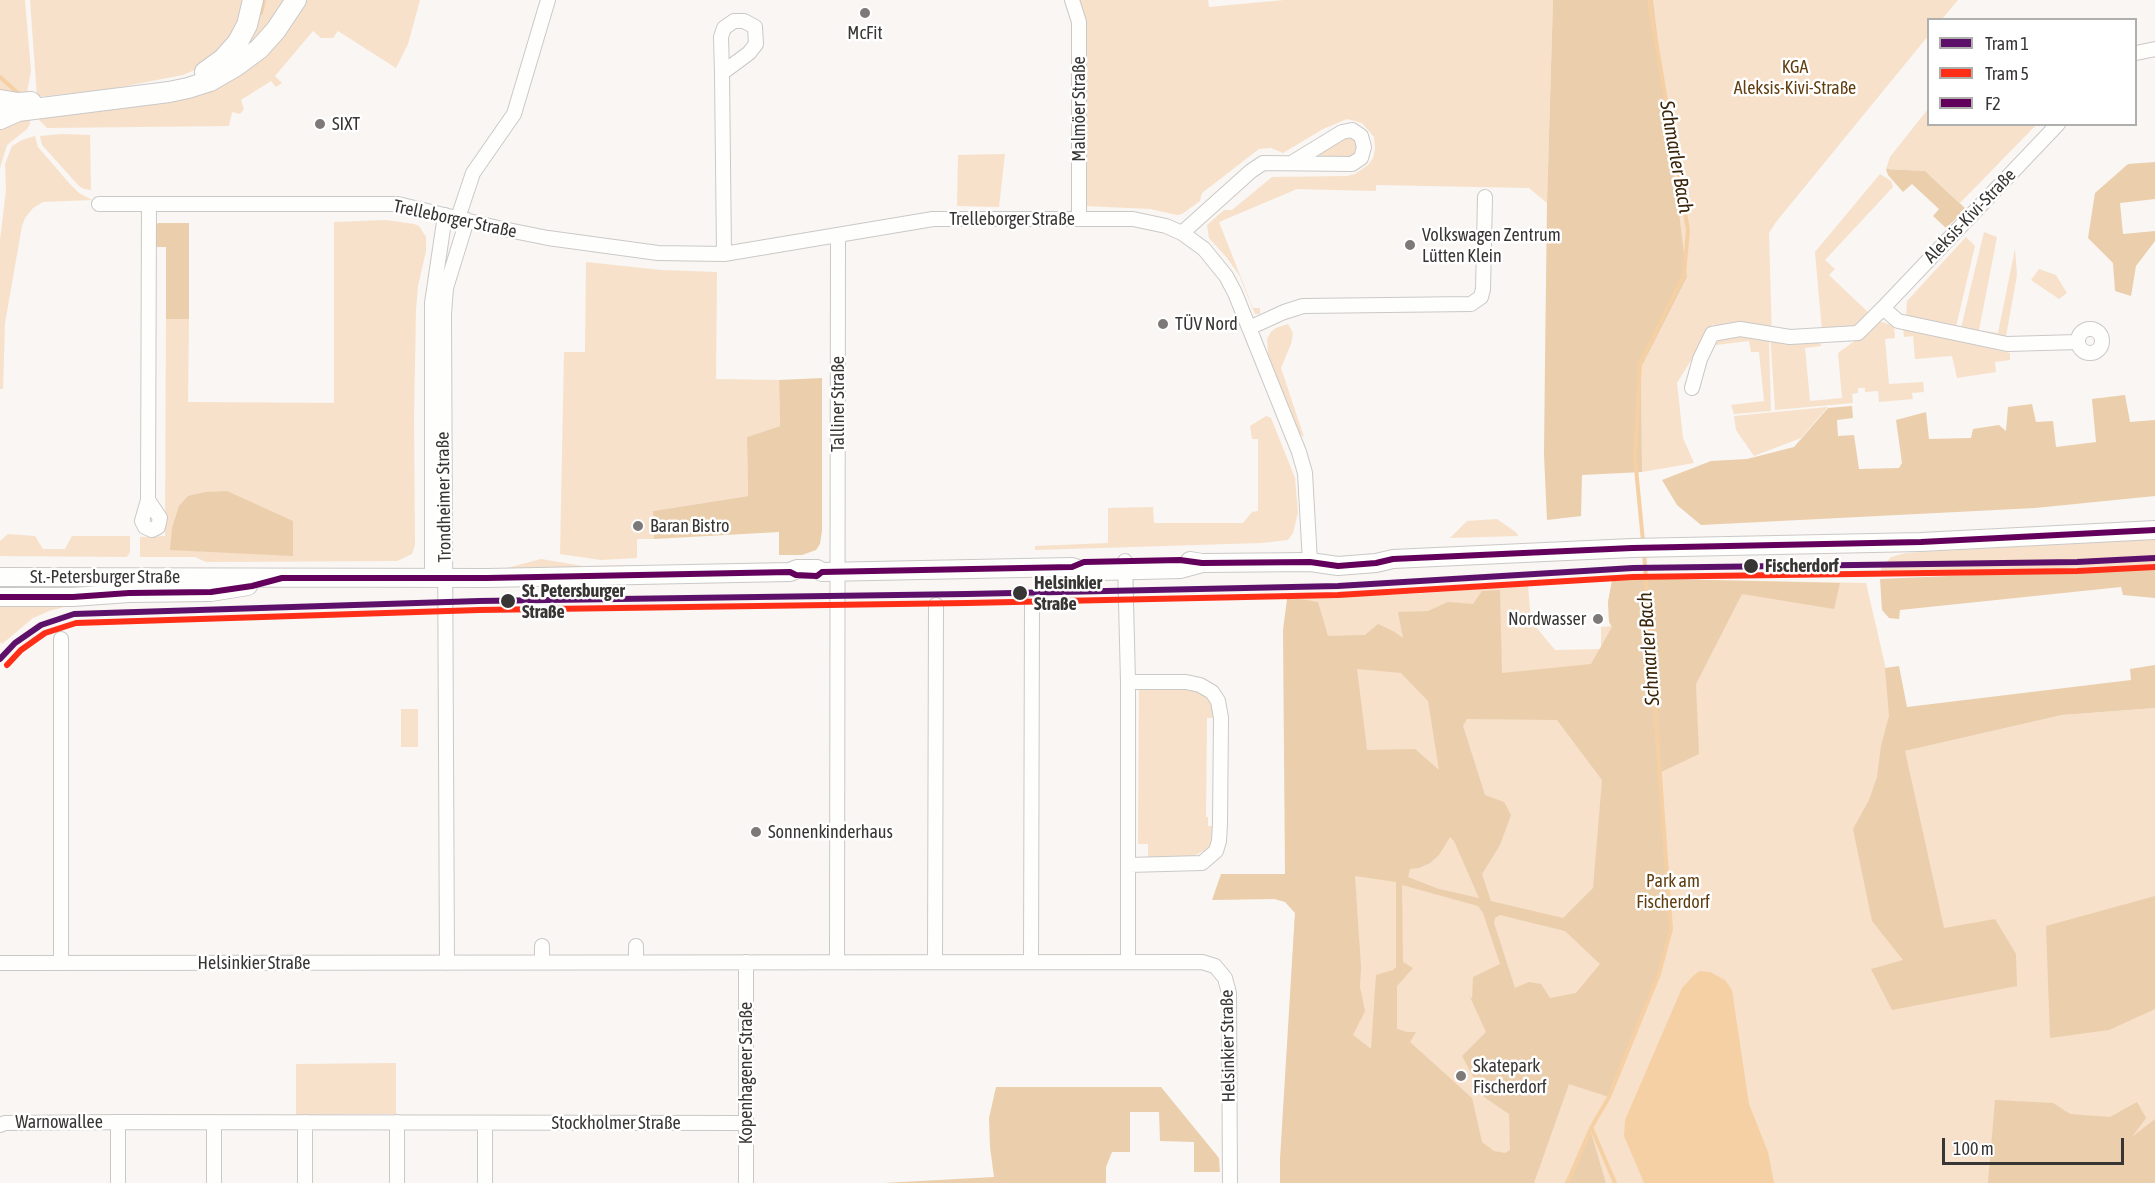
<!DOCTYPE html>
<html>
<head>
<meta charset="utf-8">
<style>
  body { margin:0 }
  #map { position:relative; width:2155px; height:1183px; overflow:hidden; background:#f9f6f3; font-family:"Asap Condensed",sans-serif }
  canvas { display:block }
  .legend { position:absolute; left:1927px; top:18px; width:210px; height:108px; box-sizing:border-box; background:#fff; border:2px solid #afafae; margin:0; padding:8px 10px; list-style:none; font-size:18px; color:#383635 }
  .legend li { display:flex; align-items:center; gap:12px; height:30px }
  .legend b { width:30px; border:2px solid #afafae }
  .scale { position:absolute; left:1942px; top:1138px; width:182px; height:27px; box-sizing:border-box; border:3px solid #383635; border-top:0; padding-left:8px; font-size:18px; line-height:21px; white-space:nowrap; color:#383635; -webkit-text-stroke:4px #fff; paint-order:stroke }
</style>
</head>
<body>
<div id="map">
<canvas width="2155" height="1183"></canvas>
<ul class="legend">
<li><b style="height:8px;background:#5d106a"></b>Tram 1</li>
<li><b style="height:8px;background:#ff2e17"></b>Tram 5</li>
<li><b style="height:8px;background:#62005b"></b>F2</li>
</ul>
<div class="scale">100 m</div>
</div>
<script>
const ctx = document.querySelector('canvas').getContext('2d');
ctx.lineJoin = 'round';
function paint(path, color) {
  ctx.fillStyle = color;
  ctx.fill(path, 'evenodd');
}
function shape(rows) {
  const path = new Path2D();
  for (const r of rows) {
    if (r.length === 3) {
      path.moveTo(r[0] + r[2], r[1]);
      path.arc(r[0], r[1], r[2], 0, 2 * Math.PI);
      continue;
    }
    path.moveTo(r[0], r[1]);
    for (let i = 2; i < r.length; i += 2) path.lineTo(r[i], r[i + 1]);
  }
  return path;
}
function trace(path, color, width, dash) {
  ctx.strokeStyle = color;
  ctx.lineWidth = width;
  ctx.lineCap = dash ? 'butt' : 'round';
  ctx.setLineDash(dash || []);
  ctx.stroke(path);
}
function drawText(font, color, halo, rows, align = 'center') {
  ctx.font = font + ' "Asap Condensed",sans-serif';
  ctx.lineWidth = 5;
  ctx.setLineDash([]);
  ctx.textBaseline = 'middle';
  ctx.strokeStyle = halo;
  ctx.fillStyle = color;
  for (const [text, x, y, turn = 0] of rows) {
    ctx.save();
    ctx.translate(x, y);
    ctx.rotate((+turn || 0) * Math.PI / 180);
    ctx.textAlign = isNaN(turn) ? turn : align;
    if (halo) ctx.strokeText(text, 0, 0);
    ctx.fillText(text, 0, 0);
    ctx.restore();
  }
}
const green = shape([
  [0,0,25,0,31,71,26,98,0,93],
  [30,0,246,0,245,9,228,45,197,69,183,75,110,89,37,97],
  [261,0,288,0,265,33,236,58],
  [303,0,420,0,408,44,396,68,338,31,333,38,321,38,313,31,275,76,282,83,276,87,271,81,241,100,244,109,240,114,232,112,229,126,47,128,39,120,38,115,199,93],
  [1077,0,1208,0,1209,7,1284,0,1553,0,1547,203,1529,188,1376,185,1376,191,1297,189,1219,222,1253,308,1260,308,1260,314,1255,314,1239,275,1227,258,1209,238,1207,225,1224,210,1232,210,1272,177,1347,176,1355,174,1368,165,1373,158,1375,149,1374,137,1362,123,1347,119,1323,129,1283,153,1271,148,1259,149,1202,193,1200,201,1182,214,1177,215,1150,209,1085,206],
  [1653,0,1958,0,1942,19,1928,20,1928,36,1776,222,1769,233,1772,339,1820,341,1821,346,1805,348,1810,401,1842,398,1838,353,1856,340,1876,320,1894,326,1895,338,1885,339,1889,384,1923,382,1924,392,1912,393,1913,399,1879,402,1878,391,1865,392,1865,388,1858,388,1858,393,1852,394,1853,403,1775,410,1770,334,1712,334,1714,323,1677,383,1683,438,1694,463,1642,472,1641,368,1687,277],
  [1928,109,1928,124,2036,125,1960,203,1925,171,1886,169,1890,157],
  [30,117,30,124,27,129,7,145,0,168,0,127],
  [62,134,90,135,91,190,84,189,79,186,42,145,40,136],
  [35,136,38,147,69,183,79,193,92,200,43,202,33,208,25,218,22,226,5,323,3,389,0,389,0,409,0,240,6,190,5,164,12,146,22,140],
  [1344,138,1357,139,1359,144,1355,155,1350,158,1321,157,1319,154,1321,152],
  [1005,154,999,207,957,206,958,155],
  [1880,174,1891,181,1893,187,1825,260,1835,269,1829,275,1871,315,1859,327,1822,331,1815,252],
  [386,220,414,224,419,226,426,237,426,251,418,286,416,309,414,418,415,545,412,554,397,561,206,562,195,557,140,557,140,537,165,536,166,319,189,319,188,402,334,403,334,222],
  [1984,232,1997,237,1979,330,1998,333,2015,249,2017,275,2005,342,1960,332],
  [1966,237,1975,246,1955,331,1906,318,1907,301],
  [586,262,661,270,717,272,716,379,779,380,780,426,747,437,748,496,653,511,654,539,637,539,637,558,601,560,560,554,564,352,585,352],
  [2039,269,2056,275,2067,293,2059,299,2031,280],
  [1288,324,1293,333,1291,344,1281,368,1304,437,1295,431,1264,355,1268,354,1267,339,1271,332,1276,328],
  [1903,328,2010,353,2010,360,1995,362,1996,372,1957,378,1952,356,1915,359,1913,336,1904,337],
  [1742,332,1769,339,1771,411,1734,414,1731,405,1764,401,1759,352,1751,352,1749,341,1716,345,1715,336],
  [1828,407,1801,438,1754,456,1736,430,1734,416],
  [1266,416,1271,418,1295,478,1298,513,1293,533,1288,540,1262,543,1035,550,1035,546,1108,543,1108,508,1153,507,1154,523,1243,523,1252,512,1258,511,1258,439,1252,439,1250,426],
  [1497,519,1517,533,1518,536,1450,538,1467,521],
  [8,534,35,536,43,549,65,549,72,536,130,536,130,552,127,557,0,556,0,541],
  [2155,539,2155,564,2047,569,1902,571,1881,573,1881,568,1891,557,1906,553],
  [541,559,583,566,640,565,640,568,484,570,484,569,503,569],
  [1662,579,1866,583,1905,751,2062,715,2155,708,2155,1183,1606,1183,1591,1133,1569,1183,1280,1183,1297,875,1287,598,1413,594,1528,585,1531,621,1555,650,1601,649,1601,627,1612,626,1609,622,1608,602,1612,581],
  [0,602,71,605,49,611,33,618,2,644,0,642],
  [1139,689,1190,689,1210,698,1215,710,1216,718,1207,718,1206,817,1208,817,1208,826,1216,826,1209,848,1192,857,1148,858,1148,844,1138,844],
  [401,709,418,709,418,747,401,747],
  [396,1063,396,1114,296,1115,296,1064]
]);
const forest = shape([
  [1553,0,1653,0,1687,277,1641,368,1642,472,1582,475,1581,516,1547,520,1544,455,1545,361,1547,203],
  [2155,162,2155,199,2120,203,2123,234,2155,231,2155,241,2136,266,2131,296,2115,291,2113,263,2088,238,2095,193,2128,164],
  [1886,169,1925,171,1966,209,1946,228,1933,216,1939,209,1912,184,1903,192,1888,175],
  [158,223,189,223,189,319,166,319,166,247,154,247,154,228],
  [822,378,822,531,820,544,816,550,802,555,779,555,779,532,654,539,653,511,748,496,747,437,780,426,779,380],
  [2125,395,2130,422,2155,420,2155,496,2035,508,1701,525,1677,505,1662,480,1711,461,1747,459,1794,447,1828,408,1852,406,1853,418,1837,420,1838,436,1854,435,1859,469,1899,468,1902,463,1896,420,1926,412,1929,439,1971,438,1973,429,1999,425,2006,431,2008,407,2032,404,2036,422,2053,421,2056,447,2096,442,2092,399],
  [227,491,293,521,293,556,170,550,172,528,179,506,188,496,205,492],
  [2155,567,2155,598,2123,595,2121,587,1900,610,1899,619,1889,618,1882,610,1880,579],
  [1662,579,1840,583,1834,609,1742,594,1696,684,1699,754,1661,772,1671,929,1659,974,1609,1097,1569,1084,1534,1183,1280,1183,1280,1159,1295,913,1285,902,1274,899,1212,900,1221,874,1285,874,1283,630,1287,599,1295,598,1318,602,1328,636,1365,635,1378,624,1393,631,1403,638,1398,612,1428,611,1448,602,1473,604,1482,591,1500,590,1502,673,1591,664,1612,627,1609,622,1608,602,1612,581],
  [1357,669,1401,673,1428,701,1439,770,1415,749,1367,750],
  [1467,719,1557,720,1602,780,1593,888,1563,918,1491,901,1482,874,1500,845,1511,815,1504,802,1485,795,1463,726],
  [1450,837,1454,841,1479,898,1439,889,1408,877,1410,869,1419,868,1430,863,1439,855],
  [1355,876,1396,882,1396,967,1393,970,1376,975,1371,1049,1353,1035,1365,1011,1360,987,1361,967],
  [1402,885,1478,906,1483,913,1500,964,1473,977,1472,999,1469,995,1486,1032,1462,1056,1484,1097,1509,1114,1510,1150,1505,1153,1494,1151,1482,1142,1472,1098,1410,1042,1416,1032,1407,1032,1397,1029,1397,986,1413,968,1403,962],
  [1500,915,1565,931,1600,964,1576,993,1550,998,1541,984,1529,982,1515,988,1494,923,1495,918],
  [2155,665,2155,708,2062,715,1905,751,1944,928,1995,919,2016,954,2017,986,1892,1010,1871,969,1903,960,1872,921,1853,829,1869,800,1877,777,1881,746,1889,716,1885,668,1899,666,1907,707,2131,680,2130,669],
  [2155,896,2155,1009,2109,1030,2050,1038,2046,926],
  [996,1087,1161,1087,1219,1158,1220,1172,1194,1172,1194,1142,1160,1141,1159,1112,1130,1112,1130,1152,1112,1152,1106,1167,1106,1183,883,1183,994,1177,990,1147,989,1118],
  [1995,1100,2053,1103,2070,1114,2110,1117,2137,1102,2146,1118,2132,1137,2155,1119,2155,1183,1988,1183],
  [1591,1132,1606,1183,1569,1183]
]);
const water = shape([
  [1700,971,1710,972,1725,980,1732,990,1749,1104,1768,1152,1774,1183,1644,1183,1624,1136,1625,1120,1682,988,1694,975]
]);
const stream = shape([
  [261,13,264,0],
  [0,77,19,94],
  [1643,541,1635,458,1640,364,1684,275,1688,230,1649,0],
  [1592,1129,1615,1183],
  [1567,1183,1591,1128,1609,1097,1659,974,1671,929,1644,552]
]);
const minor = shape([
  [1072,0,1079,22,1079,219],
  [2136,53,2155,49],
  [722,73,721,37,724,28,734,21,744,21,755,27,756,44,749,53,722,73,724,254],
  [2058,124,1883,308,1898,321,2007,344,2078,342],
  [99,204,398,204,498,228,548,238,658,253,724,254,933,219,1133,219,1166,226,1182,233,1204,249,1226,276,1235,293,1299,452,1305,473,1310,562],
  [458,218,473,173,514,114,548,0],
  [1182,233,1251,171,1263,163,1352,164,1361,158,1364,147,1361,136,1352,130,1342,132,1293,162],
  [1249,328,1284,312,1303,306,1471,304,1481,297,1483,289,1485,197],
  [2090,341,12],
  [1692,388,1700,359,1712,334,1740,329,1790,337,1858,333,1883,308],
  [148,500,160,518,158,527,152,530,145,527,142,521,148,500,149,204],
  [1125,561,1128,682,1128,961],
  [432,578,432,303,445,215],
  [61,639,61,963],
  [1128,865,1202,863,1216,851,1219,841,1220,824,1221,718,1218,701,1212,692,1200,685,1186,682,1128,682],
  [542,946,542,962],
  [636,946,636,962],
  [837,962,838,236],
  [935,962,936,605],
  [1031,962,1032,604],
  [0,963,1202,962,1215,966,1225,978,1229,993,1230,1183],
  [447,963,444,314,446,288,467,220],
  [485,1123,485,1183],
  [0,1125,5,1123,118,1122,746,1123],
  [118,1183,118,1122],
  [214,1183,214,1122],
  [305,1183,305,1122],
  [397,1183,397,1122],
  [746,1183,746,962]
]);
const major = shape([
  [1190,561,1202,563,1310,562,1338,566,1376,563,1393,559,1632,548,1921,542,2155,530],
  [0,577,487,578,790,572,797,569,817,569,822,572,1072,567,1084,571,1100,571,1180,569,1202,563],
  [0,597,73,597,129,593,211,592,248,586]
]);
const highway = shape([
  [205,72,223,59,238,42,247,25,253,0],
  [0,100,18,103,31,102],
  [0,119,18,111,169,92,188,88,210,81,236,66,259,49,276,30,296,0]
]);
const bus1 = shape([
  [0,597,73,597,129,593,211,592,252,586,282,578,487,578,790,572,796,575,817,576,822,572,1072,567,1084,562,1180,560,1202,563,1310,562,1338,566,1376,563,1393,559,1632,548,1921,542,2155,530]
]);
const tram1 = shape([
  [0,659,15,643,41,625,74,614,479,601,967,594,1338,586,1633,568,2077,562,2155,558]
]);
const tram2 = shape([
  [7,665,21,650,45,633,76,623,479,610,967,603,1338,595,1633,577,2077,571,2155,567]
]);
const markers = [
  [865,13,6,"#7c7978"],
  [320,124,6,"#7c7978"],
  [1410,245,6,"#7c7978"],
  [1163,324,6,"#7c7978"],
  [638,526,6,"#7c7978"],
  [1751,566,8,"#383635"],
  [1020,593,8,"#383635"],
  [508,601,8,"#383635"],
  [1598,619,6,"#7c7978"],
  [756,832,6,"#7c7978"],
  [1461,1076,6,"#7c7978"]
];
const poiNames = [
  ["McFit",865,33,"center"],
  ["SIXT",332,124],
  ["Volkswagen Zentrum",1422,235],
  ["Lütten Klein",1422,256],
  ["TÜV Nord",1175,324],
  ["Baran Bistro",650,526],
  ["Nordwasser",1586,619,"right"],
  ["Sonnenkinderhaus",768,832],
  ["Skatepark",1473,1066],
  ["Fischerdorf",1473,1087]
];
const parkNames = [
  ["KGA",1795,67],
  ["Aleksis-Kivi-Straße",1795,88],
  ["Park am",1673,881],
  ["Fischerdorf",1673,902]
];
const streetNames = [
  ["Malmöer Straße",1079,109,-90],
  ["Aleksis-Kivi-Straße",1970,216,-46],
  ["Trelleborger Straße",455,219,12],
  ["Trelleborger Straße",1012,219],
  ["Talliner Straße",838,404,-90],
  ["Trondheimer Straße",444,497,-91],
  ["St.-Petersburger Straße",105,577],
  ["Helsinkier Straße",254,963],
  ["Helsinkier Straße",1228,1046,-91],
  ["Kopenhagener Straße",746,1073,-90],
  ["Warnowallee",59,1122],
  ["Stockholmer Straße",616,1123]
];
const stopNames = [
  ["Fischerdorf",1765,566],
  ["Helsinkier",1034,583],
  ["Straße",1034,604],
  ["St. Petersburger",522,591],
  ["Straße",522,612]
];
const waterNames = [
  ["Schmarler Bach",1676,157,80],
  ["Schmarler Bach",1649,649,-94]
];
paint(green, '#f7e1ca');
paint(forest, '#ebceac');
paint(water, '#f6d0a5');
trace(stream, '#f6d0a5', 4);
trace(minor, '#cbc9c7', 16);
trace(major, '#cbc9c7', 20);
trace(highway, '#cbc9c7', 22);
trace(minor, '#fefefd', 14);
trace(major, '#fefefd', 18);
trace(highway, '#fefefd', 20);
trace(bus1, '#62005b', 6);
trace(tram1, '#5d106a', 6);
trace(tram2, '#ff2e17', 6);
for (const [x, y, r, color] of markers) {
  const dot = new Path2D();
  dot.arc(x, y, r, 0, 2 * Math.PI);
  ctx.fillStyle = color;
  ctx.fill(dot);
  trace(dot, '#fff', 2);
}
drawText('18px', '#383635', '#fff', poiNames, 'left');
drawText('18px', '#613e10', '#fff', parkNames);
drawText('18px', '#383635', '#fff', streetNames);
drawText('bold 18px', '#383635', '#fff', stopNames, 'left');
drawText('italic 20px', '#3a250a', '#fff', waterNames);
</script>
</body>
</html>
